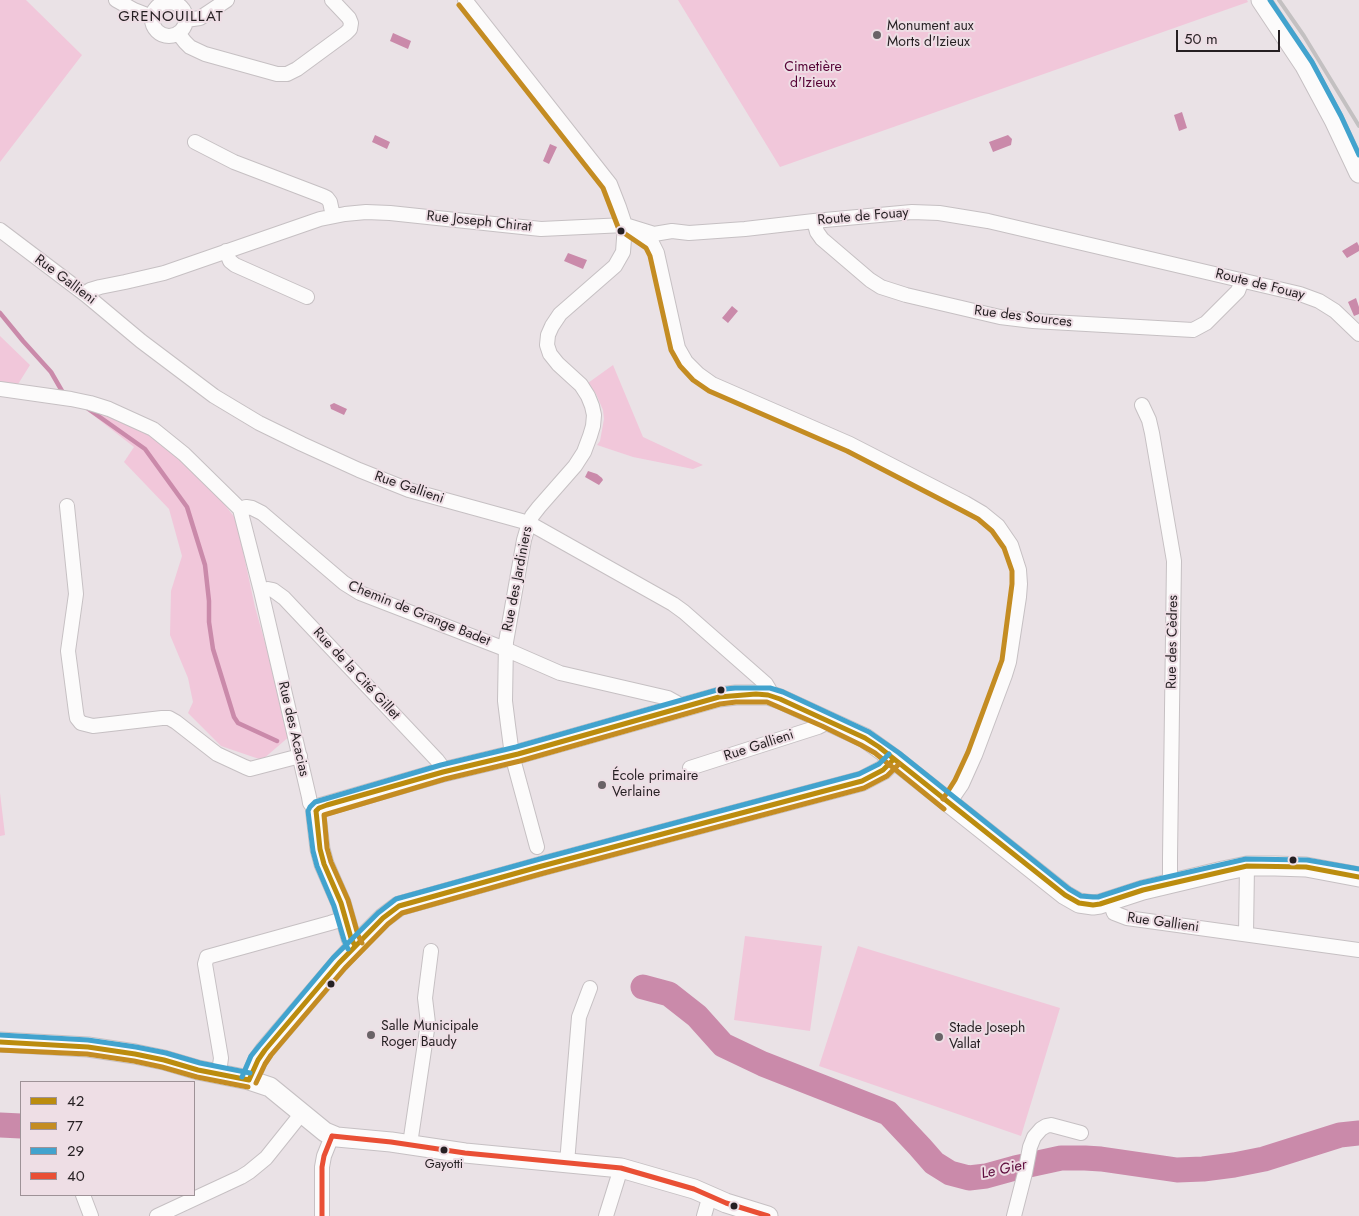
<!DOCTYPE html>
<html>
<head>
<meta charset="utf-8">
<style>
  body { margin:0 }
  #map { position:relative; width:1359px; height:1216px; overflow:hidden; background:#eae2e6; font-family:Jost,sans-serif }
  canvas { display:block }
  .legend { position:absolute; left:20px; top:1081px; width:175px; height:115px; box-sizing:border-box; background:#eedee5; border:1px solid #9e9297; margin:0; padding:6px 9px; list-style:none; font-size:15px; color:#251f22 }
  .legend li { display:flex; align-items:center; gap:10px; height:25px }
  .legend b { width:25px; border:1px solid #9e9297 }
  .scale { position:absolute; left:1176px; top:30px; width:104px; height:22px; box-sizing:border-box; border:2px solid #251f22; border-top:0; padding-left:6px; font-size:15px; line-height:18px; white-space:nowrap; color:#251f22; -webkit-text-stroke:4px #eedee5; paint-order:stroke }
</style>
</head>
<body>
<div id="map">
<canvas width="1359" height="1216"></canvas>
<ul class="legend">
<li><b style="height:6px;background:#bb8c0e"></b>42</li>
<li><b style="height:6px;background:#c48c22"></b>77</li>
<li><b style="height:6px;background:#42a3ce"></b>29</li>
<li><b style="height:6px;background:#e94f35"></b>40</li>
</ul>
<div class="scale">50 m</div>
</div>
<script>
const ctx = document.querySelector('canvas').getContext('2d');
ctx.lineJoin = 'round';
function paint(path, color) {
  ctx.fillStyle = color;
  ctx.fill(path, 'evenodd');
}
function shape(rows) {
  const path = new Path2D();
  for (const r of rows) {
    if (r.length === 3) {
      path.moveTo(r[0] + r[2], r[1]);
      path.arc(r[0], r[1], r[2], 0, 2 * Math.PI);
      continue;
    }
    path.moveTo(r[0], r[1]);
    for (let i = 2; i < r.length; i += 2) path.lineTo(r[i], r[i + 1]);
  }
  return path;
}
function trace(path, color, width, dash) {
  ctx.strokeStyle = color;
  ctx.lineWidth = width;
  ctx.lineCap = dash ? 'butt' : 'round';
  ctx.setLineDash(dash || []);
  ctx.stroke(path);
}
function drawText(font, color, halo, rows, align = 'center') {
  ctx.font = font + ' Jost,sans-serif';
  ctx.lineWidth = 4;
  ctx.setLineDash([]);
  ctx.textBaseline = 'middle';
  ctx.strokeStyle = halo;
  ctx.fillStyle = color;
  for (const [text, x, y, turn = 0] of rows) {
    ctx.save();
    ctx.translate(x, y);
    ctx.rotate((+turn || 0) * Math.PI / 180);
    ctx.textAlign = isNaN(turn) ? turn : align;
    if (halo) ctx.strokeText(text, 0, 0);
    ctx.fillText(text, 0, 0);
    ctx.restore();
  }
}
const green = shape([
  [0,0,26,0,82,55,0,162],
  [678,0,1247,0,1248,2,780,167],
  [0,336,30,365,15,389,0,388],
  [613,365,643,437,703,465,693,469,633,457,597,445,600,441,604,419,603,410,596,394,588,383],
  [96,407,153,433,197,470,236,519,255,607,291,735,262,760,221,746,188,713,193,702,188,678,170,635,171,591,182,556,169,509,124,462,134,447,89,412],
  [0,793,5,835,0,836],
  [745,936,822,946,810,1031,734,1020],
  [858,946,1060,1008,1021,1136,819,1066]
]);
const water = shape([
  [393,33,411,41,408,49,390,41],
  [1182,112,1187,128,1179,131,1174,115],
  [375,135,390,142,387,149,372,142],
  [1008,135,1012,139,1011,145,993,152,989,142],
  [550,144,557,147,549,164,543,161],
  [1357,242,1359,246,1359,251,1347,258,1342,251],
  [568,253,587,260,583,269,564,261],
  [1356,298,1359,307,1359,314,1354,316,1348,302],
  [732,306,738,311,728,323,722,318],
  [334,403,347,409,344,415,331,409,330,405],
  [588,471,597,474,602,478,603,480,599,485,585,477]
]);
const stream = shape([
  [0,313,23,341,51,372,62,391],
  [87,408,145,449,187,507,205,565,209,601,209,622,213,649,234,717,238,723,277,741]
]);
const river = shape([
  [643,987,669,994,697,1016,723,1045,763,1064,888,1113,920,1147,934,1163,950,1173,969,1178,986,1176,1015,1168,1061,1158,1085,1158,1101,1159,1177,1170,1203,1169,1234,1165,1264,1159,1340,1135,1359,1133],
  [0,1125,21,1126]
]);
const street = shape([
  [116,0,134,10,152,17],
  [465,0,610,184,619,207,625,225,623,252,615,266,560,314,552,326,548,335,547,345,550,354,558,364,581,385,588,396,592,406,594,415,593,426,590,436,584,452,575,466,539,507,532,516,529,523,524,540,506,642,505,701,508,725,512,755,537,847],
  [169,19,17],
  [186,20,200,18,227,0],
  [178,33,185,42,190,47,205,54,277,74,287,74,297,69,346,33,350,29,351,23,349,18,332,0],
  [195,142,234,162,323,196,327,198,330,202,333,216],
  [814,221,817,232,822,239,870,280,881,287,906,295,1000,317,1033,321,1193,330,1206,323,1238,291,1242,280],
  [0,230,86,295,141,341,214,396,259,423,302,444,359,470,409,490,529,523,673,604,684,612,766,684,769,689,768,695],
  [638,234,652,243,657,253,678,348,686,362,698,374,712,384,850,444,965,503,982,513,998,526,1011,545,1019,570,1020,584,1019,597,1009,662,1005,675,975,755,962,784,949,803],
  [226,251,230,261,235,265,307,297],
  [86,295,90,290,100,287,125,282,164,273,320,219,345,214,366,212,390,213,541,229,625,225,654,234,672,231,689,233,745,229,814,221,912,212,939,213,988,221,1300,294,1319,301,1335,311,1359,334],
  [0,389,71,399,90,403,109,409,153,429,184,454,240,509,246,507,252,508,262,513,344,583,360,593,505,649,560,673,668,698,677,703,680,708],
  [1142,405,1149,420,1152,433,1174,561,1170,858,1170,874,1173,882],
  [67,506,76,594,68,651,76,712,77,718,81,723,93,726,162,718,169,718,176,722,217,754,245,767,250,769,300,756],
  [240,509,261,591,309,797,310,803,316,811],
  [261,591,268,589,273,590,284,598,437,760,440,764,443,772],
  [690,768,818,727,822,725,825,719],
  [1110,902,1114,913,1127,918,1359,950],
  [1246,934,1247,866],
  [219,1073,221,1058,205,964,207,957,330,923,346,918],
  [410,1144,428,1023,425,998,431,951],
  [567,1163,579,1017,590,988],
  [83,1195,91,1216],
  [157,1216,241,1177,249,1172,266,1158,302,1113],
  [322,1216,322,1167,324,1156,332,1136],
  [606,1216,621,1168],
  [704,1216,710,1195],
  [1014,1216,1025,1173,1030,1147,1034,1137,1041,1129,1046,1126,1051,1125,1081,1133]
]);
const secondary = shape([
  [1261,0,1305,66,1334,120,1359,173],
  [355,946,351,938,341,903,324,864,320,849,316,815,316,811,319,808,443,772,518,754,719,697,736,695,768,695,780,699,865,738,894,759,1065,895,1079,903,1093,905,1100,904,1143,890,1223,871,1247,866,1275,866,1306,867,1359,877],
  [0,1042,88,1047,135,1054,164,1060,198,1070,249,1080,270,1087,325,1132,337,1137,391,1142,465,1153,621,1168,694,1189,726,1203,768,1216],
  [249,1080,258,1060,265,1050,339,963,355,946,383,918,399,906,542,866,862,781,883,770,894,759]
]);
const rail = shape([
  [1279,0,1304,36,1359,126]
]);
const bus1 = shape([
  [316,811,319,808,327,805,443,772,518,754,719,697,756,694,768,695,780,699,865,738,879,747,1065,895,1079,903,1093,905,1100,904,1143,890,1247,866,1306,867,1359,877],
  [316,811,320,849,324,864,341,903,351,938,355,946],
  [0,1042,88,1047,135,1054,164,1060,198,1070,249,1080],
  [249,1080,258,1060,265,1050,339,963,383,918,399,906,542,866,862,781,883,770,894,759]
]);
const bus2 = shape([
  [459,5,603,188,618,227],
  [621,231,646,248,650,256,671,350,680,366,693,380,709,391,847,451,961,510,978,519,992,531,1004,548,1012,571,1012,584,1002,660,968,752,955,780,943,799],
  [362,943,358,935,348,900,331,862,327,848,324,815,445,779,520,761,720,704,736,702,767,702,822,726,861,745,875,753,944,809],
  [0,1050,87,1054,134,1061,162,1067,197,1077,248,1087],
  [256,1083,265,1064,271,1055,345,968,388,924,402,913,544,873,864,788,887,776,899,764]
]);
const bus3 = shape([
  [1270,0,1312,62,1341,116,1359,155],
  [348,949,344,940,334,906,317,866,313,851,308,811,310,807,315,802,441,765,516,747,717,690,735,688,770,688,783,692,869,732,899,753,1069,889,1081,896,1093,897,1098,897,1141,883,1246,859,1307,860,1359,869],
  [0,1035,88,1040,136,1047,166,1053,200,1063,250,1073],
  [242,1077,251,1056,259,1046,333,958,378,913,396,899,540,859,859,774,879,764,889,754]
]);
const bus4 = shape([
  [332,1136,391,1142,465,1153,621,1168,694,1189,726,1203,768,1216],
  [322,1216,322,1167,324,1156,332,1136]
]);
const markers = [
  [877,35,5,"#6a6367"],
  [621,231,4.5,"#251f22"],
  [721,690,4.5,"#251f22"],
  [602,785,5,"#6a6367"],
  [1293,860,4.5,"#251f22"],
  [331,984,4.5,"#251f22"],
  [371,1035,5,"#6a6367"],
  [939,1037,5,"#6a6367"],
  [444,1150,4.5,"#251f22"],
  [734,1206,4.5,"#251f22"]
];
const busNames = [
  ["Gayotti",444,1165]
];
const poiNames = [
  ["Monument aux",887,27],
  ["Morts d'Izieux",887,43],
  ["École primaire",612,777],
  ["Verlaine",612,793],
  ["Salle Municipale",381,1027],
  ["Roger Baudy",381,1043],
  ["Stade Joseph",949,1029],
  ["Vallat",949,1045]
];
const parkNames = [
  ["Cimetière",813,68],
  ["d'Izieux",813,84]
];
const streetNames = [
  ["Route de Fouay",863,217,-5],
  ["Rue Joseph Chirat",479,222,6],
  ["Rue Gallieni",65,280,37],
  ["Route de Fouay",1260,285,14],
  ["Rue des Sources",1023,317,7],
  ["Rue Gallieni",409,488,19],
  ["Rue des Jardiniers",518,579,-79],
  ["Chemin de Grange Badet",419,614,22],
  ["Rue des Cèdres",1173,642,-89],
  ["Rue de la Cité Gillet",356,674,47],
  ["Rue des Acacias",293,729,77],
  ["Rue Gallieni",759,746,-18],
  ["Rue Gallieni",1163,923,8]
];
const neighbourhoodNames = [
  ["GRENOUILLAT",171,17]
];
const waterNames = [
  ["Le Gier",1004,1170,-12]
];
paint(green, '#f1c7da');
paint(water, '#ca8aaa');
trace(stream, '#ca8aaa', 4.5);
trace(river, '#ca8aaa', 25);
trace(street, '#c6c0c3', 16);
trace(secondary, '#c6c0c3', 21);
trace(street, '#fcfbfb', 14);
trace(secondary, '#fcfbfb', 19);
trace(rail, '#c3c0c1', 4);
trace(bus1, '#bb8c0e', 5);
trace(bus2, '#c48c22', 5);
trace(bus3, '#42a3ce', 5);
trace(bus4, '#e94f35', 5);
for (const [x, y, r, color] of markers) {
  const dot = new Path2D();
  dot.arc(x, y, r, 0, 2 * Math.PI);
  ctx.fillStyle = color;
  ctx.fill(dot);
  trace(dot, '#eedee5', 2);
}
drawText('13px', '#251f22', '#eedee5', busNames);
drawText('14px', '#251f22', '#eedee5', poiNames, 'left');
drawText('14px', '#550235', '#eedee5', parkNames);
drawText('14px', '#251f22', '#eedee5', streetNames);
ctx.letterSpacing = '1px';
drawText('15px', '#251f22', '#eedee5', neighbourhoodNames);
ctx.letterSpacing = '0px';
drawText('italic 15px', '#5e0d3d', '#eedee5', waterNames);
</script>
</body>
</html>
